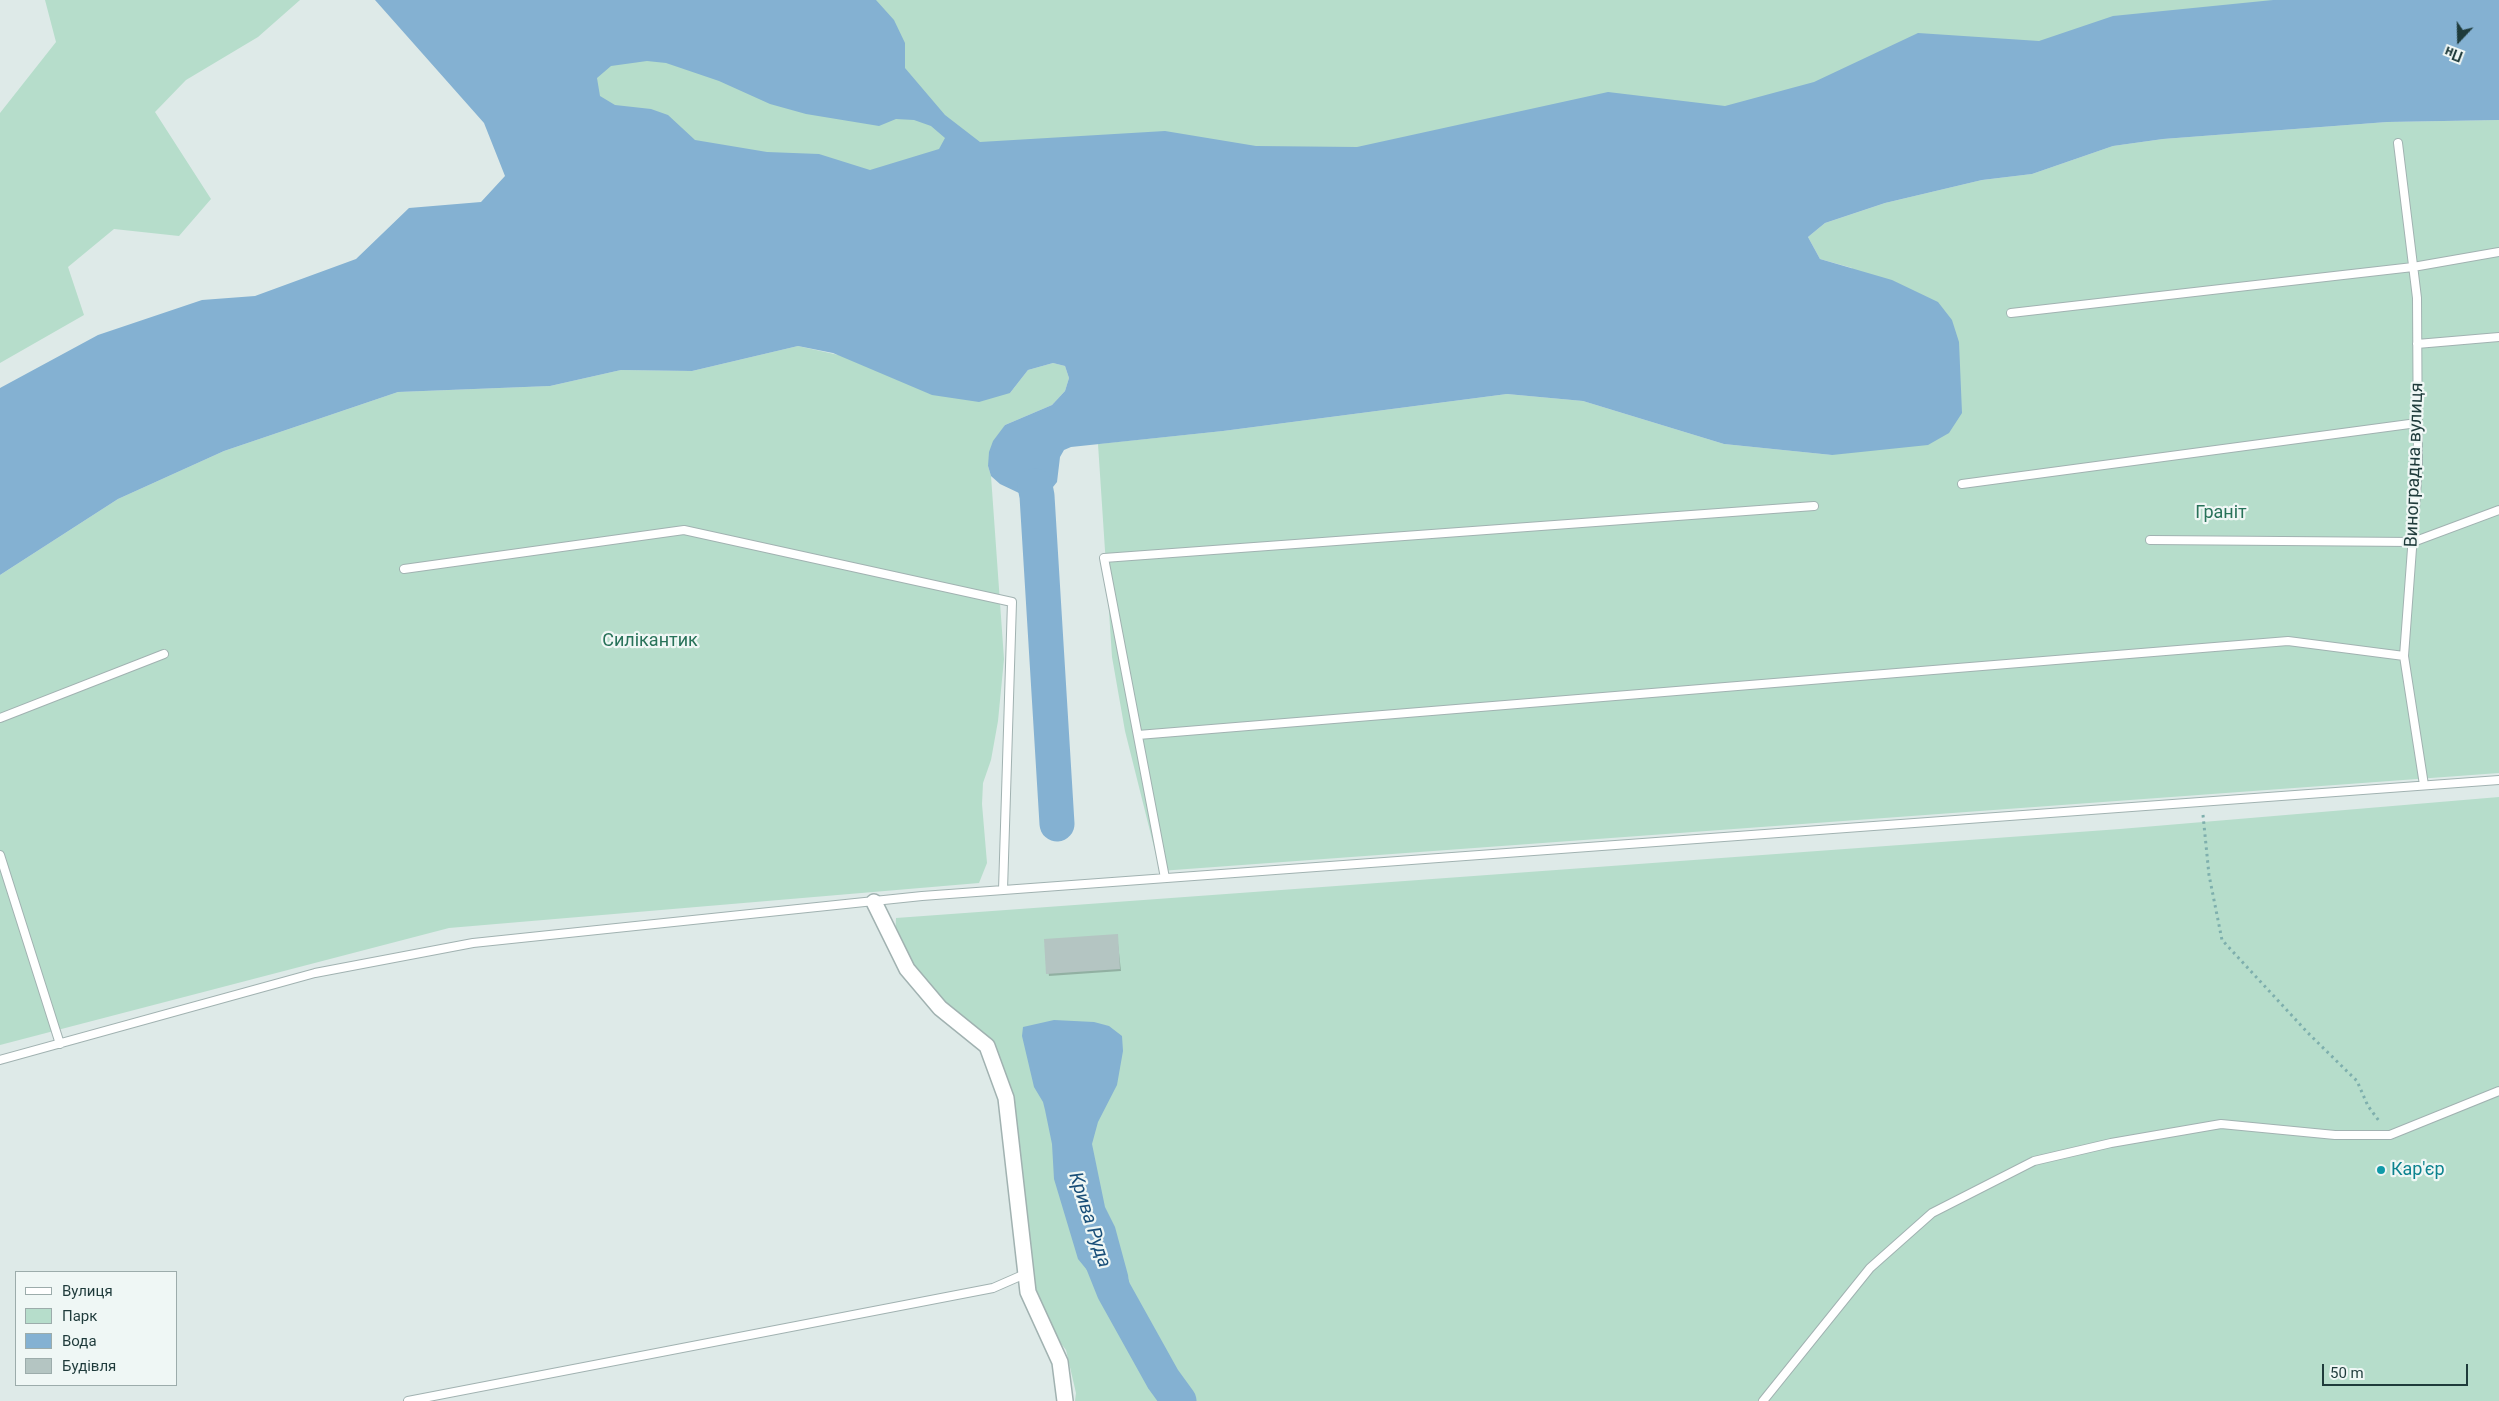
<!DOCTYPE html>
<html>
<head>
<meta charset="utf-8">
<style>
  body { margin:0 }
  #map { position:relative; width:2499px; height:1401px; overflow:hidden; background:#deeae8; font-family:Roboto,sans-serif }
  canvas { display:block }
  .legend { position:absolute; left:15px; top:1271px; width:162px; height:115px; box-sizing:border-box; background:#eff7f5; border:1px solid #9cacab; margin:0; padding:6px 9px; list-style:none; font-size:15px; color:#1f3b3b }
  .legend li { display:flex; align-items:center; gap:10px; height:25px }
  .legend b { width:25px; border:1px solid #9cacab }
  .north { position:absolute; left:2434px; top:15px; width:50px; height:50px; -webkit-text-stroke:4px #eff7f5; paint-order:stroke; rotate:201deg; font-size:14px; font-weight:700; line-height:20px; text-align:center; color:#1f3b3b }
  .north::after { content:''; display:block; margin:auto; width:18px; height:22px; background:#1f3b3b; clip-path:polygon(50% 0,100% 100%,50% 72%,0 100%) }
  .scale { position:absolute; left:2322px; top:1364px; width:146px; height:22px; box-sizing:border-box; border:2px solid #1f3b3b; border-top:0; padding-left:6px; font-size:15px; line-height:18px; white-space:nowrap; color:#1f3b3b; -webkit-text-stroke:4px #eff7f5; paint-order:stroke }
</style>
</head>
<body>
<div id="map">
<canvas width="2499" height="1401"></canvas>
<ul class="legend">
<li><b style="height:6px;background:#fff"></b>Вулиця</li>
<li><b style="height:14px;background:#b6ddcb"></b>Парк</li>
<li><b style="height:14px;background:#84b1d2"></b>Вода</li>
<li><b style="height:14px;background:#b4c5c2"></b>Будівля</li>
</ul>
<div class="north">Пн</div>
<div class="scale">50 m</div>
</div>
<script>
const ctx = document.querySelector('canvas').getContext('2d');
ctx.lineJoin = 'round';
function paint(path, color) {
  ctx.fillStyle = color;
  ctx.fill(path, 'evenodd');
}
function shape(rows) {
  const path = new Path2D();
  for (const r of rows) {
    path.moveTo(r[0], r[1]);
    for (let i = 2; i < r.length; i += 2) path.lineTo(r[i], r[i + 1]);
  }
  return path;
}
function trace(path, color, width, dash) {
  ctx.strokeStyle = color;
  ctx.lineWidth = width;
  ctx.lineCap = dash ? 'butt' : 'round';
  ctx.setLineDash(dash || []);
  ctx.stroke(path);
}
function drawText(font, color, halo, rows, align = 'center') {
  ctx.font = font + ' Roboto,sans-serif';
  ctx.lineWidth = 4.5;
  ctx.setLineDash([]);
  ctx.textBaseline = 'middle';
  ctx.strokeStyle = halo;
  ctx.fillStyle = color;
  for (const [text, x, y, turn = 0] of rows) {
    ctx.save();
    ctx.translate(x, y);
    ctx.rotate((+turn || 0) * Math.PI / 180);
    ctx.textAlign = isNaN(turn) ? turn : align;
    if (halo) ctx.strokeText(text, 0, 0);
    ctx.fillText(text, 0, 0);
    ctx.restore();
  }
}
const green = shape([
  [45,0,300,0,258,37,186,80,155,112,211,199,179,236,114,229,68,267,84,315,0,363,0,113,56,42],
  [453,0,2273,0,2158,60,806,314],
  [2499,120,2499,773,1160,871,1125,731,1112,657,1098,444,1223,431,1507,394,1583,401,1724,444,1832,455,1852,268,1820,259,1808,237,1825,223,1885,203,1982,180,2032,174,2113,146,2163,139,2387,122],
  [798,346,1010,393,1028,370,1053,363,1065,366,1069,378,1065,391,1052,405,1005,425,988,466,991,476,1004,659,998,721,991,760,983,783,982,804,987,863,979,883,449,928,0,1045,0,575,118,499,224,451,398,392,550,386,621,370,692,371],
  [2499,797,2499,1401,1075,1401,1076,1393,1066,1350,1032,1306,1002,1093,982,1054,918,974,895,939,896,918,2120,829]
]);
const water = shape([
  [375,0,876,0,894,20,905,43,905,68,945,115,980,142,1165,131,1256,146,1357,147,1608,92,1725,106,1814,82,1918,33,2039,41,2113,16,2273,0,2499,0,2499,120,2387,122,2163,139,2113,146,2032,174,1982,180,1885,203,1825,223,1808,237,1820,259,1892,280,1938,302,1952,320,1959,342,1962,413,1949,433,1928,445,1832,455,1724,444,1583,401,1507,394,1223,431,1071,447,1064,450,1060,457,1057,482,1049,492,1037,496,1019,493,1000,484,991,476,988,466,989,452,993,441,1005,425,1052,405,1065,391,1069,378,1065,366,1053,363,1028,370,1010,393,979,402,932,395,833,353,798,346,692,371,621,370,550,386,398,392,224,451,118,499,0,575,0,388,98,335,202,300,255,296,356,259,409,208,481,202,505,176,484,123],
  [647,61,666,63,719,81,770,104,806,114,879,126,896,119,914,120,931,126,945,138,939,149,870,170,819,154,767,152,695,140,668,115,651,109,615,105,600,96,597,78,611,66],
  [1054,1020,1094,1022,1109,1026,1122,1036,1123,1051,1117,1085,1098,1122,1092,1144,1105,1207,1115,1227,1128,1275,1129,1283,1124,1289,1114,1291,1100,1286,1078,1259,1054,1179,1052,1144,1045,1110,1043,1102,1034,1087,1022,1036,1023,1027]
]);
const shadow = shape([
  [1117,935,1121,971,1049,976,1045,940]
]);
const river = shape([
  [1035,486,1037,496,1057,824],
  [1096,1246,1114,1291,1163,1379,1179,1401]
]);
const building = shape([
  [1118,934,1120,969,1046,974,1044,939]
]);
const path = shape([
  [2203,815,2209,875,2222,940,2308,1033,2357,1081,2368,1106,2379,1121]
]);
const lane = shape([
  [2398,143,2417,298,2418,468,2404,656,2424,785],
  [2011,313,2413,267,2499,252],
  [2417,344,2499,337],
  [1962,484,2417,423],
  [2150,540,2413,542,2499,510],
  [404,569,684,530,1012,602,1003,890],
  [0,718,164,654],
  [1138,735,2288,641,2404,656],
  [0,855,60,1044],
  [1165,878,1104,558,1814,506],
  [0,1060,315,973,473,943,922,896,2499,780],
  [408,1401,993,1288,1025,1274],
  [1763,1401,1870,1268,1932,1213,2034,1161,2111,1143,2221,1124,2335,1135,2390,1135,2499,1091]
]);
const street = shape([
  [874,902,907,969,940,1008,987,1046,1006,1098,1028,1292,1060,1362,1065,1401]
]);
const markers = [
  [2381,1170,5,"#0f9aa8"]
];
const streetNames = [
  ["Виноградна вулиця",2415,465,-88]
];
const parkNames = [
  ["Граніт",2221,513],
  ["Силікантик",650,641]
];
const cultureNames = [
  ["Кар'єр",2391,1170]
];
const waterNames = [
  ["Крива Руда",1089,1220,72]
];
paint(green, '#b6ddcb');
paint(water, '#84b1d2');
paint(shadow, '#0003');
trace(river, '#84b1d2', 35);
paint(building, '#b4c5c2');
trace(lane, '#a1b2b1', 10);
trace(street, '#a1b2b1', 18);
trace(path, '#7eafad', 3, [2.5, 4]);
trace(lane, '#fff', 8);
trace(street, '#fff', 15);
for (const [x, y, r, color] of markers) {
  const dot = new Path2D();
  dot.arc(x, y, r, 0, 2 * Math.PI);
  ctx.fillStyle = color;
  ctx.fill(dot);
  trace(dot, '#eff7f5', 2);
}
drawText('18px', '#1f3b3b', '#eff7f5', streetNames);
drawText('18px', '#287259', '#eff7f5', parkNames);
drawText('18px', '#0d838f', '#eff7f5', cultureNames, 'left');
drawText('italic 19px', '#184e78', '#eff7f5', waterNames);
</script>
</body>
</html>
